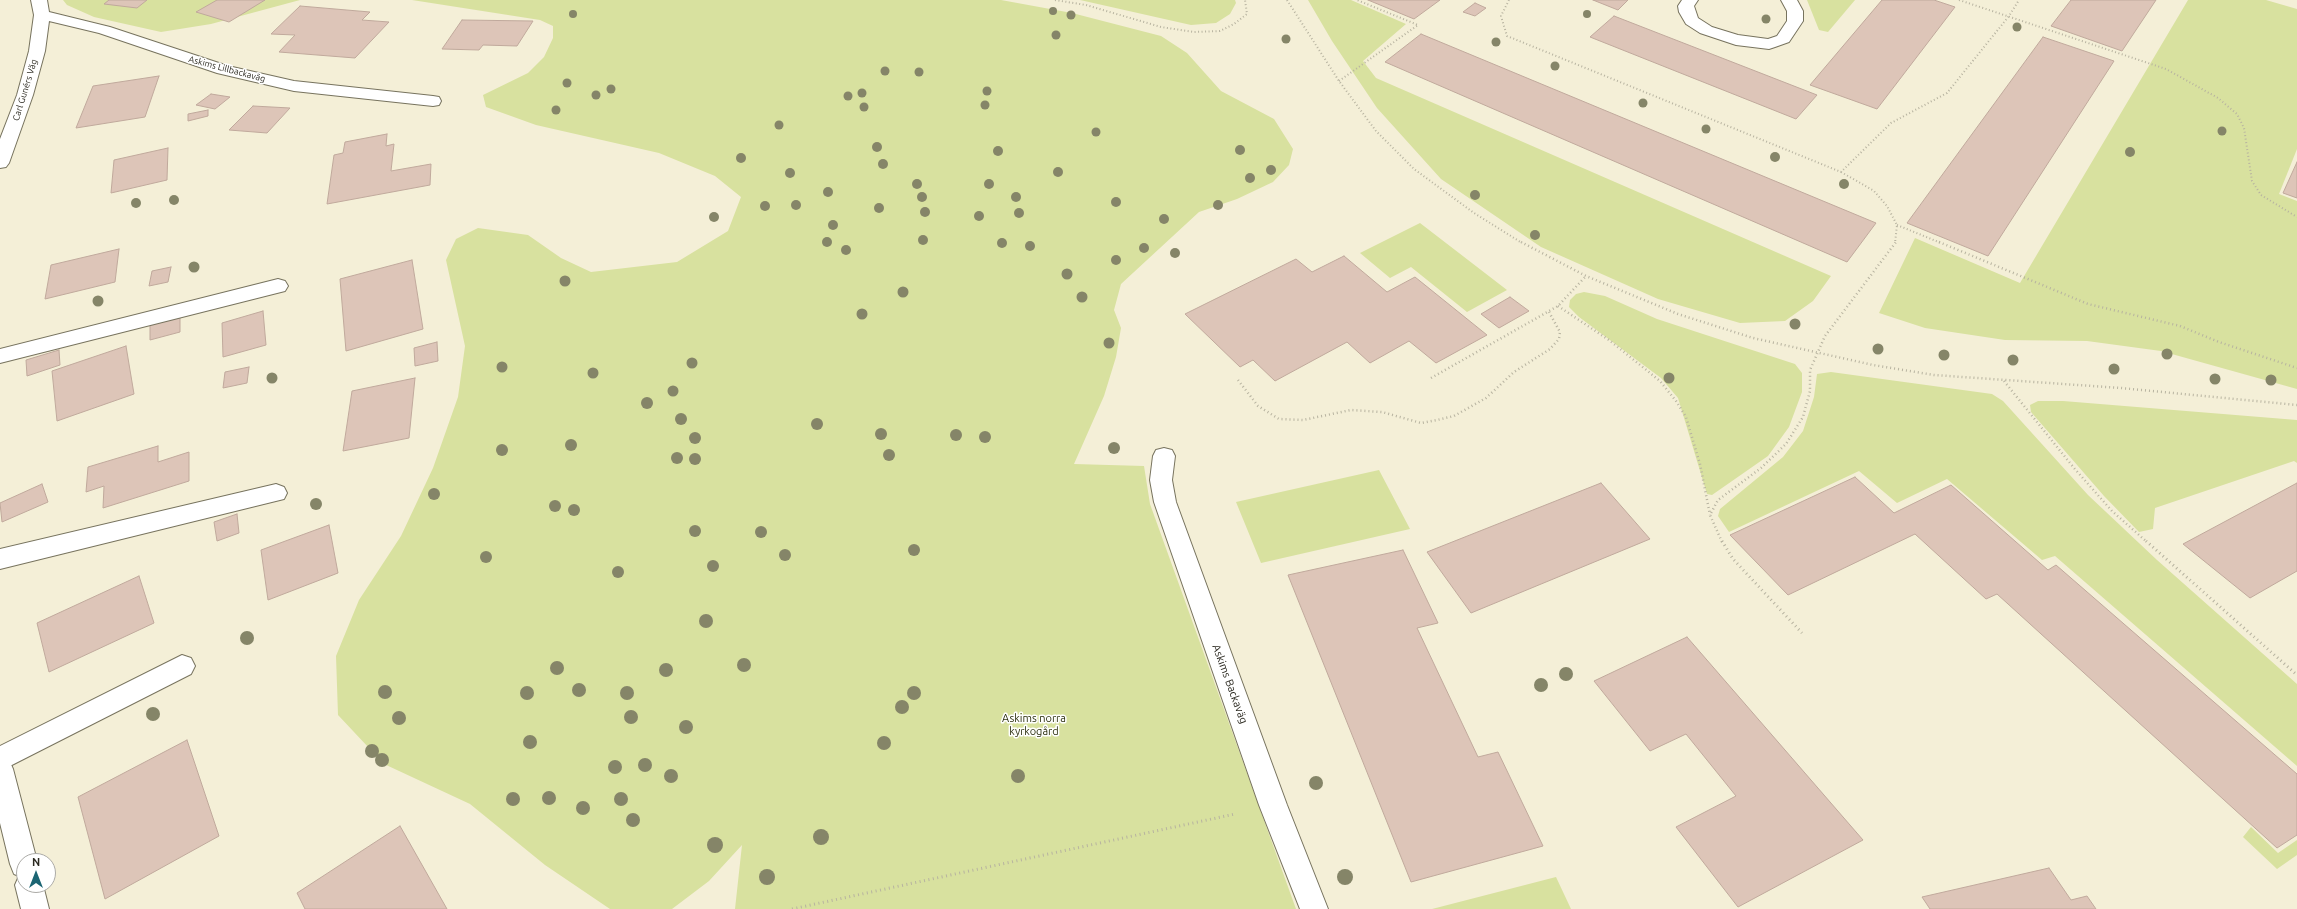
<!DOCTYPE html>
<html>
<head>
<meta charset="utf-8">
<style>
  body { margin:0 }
  #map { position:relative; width:2297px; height:909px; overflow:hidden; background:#f4efd7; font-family:Ubuntu,sans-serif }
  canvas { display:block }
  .north { position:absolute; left:16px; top:853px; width:40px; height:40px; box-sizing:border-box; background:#fff; border:1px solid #abaaa6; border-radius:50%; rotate:0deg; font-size:11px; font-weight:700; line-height:16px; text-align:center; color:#2c2a21 }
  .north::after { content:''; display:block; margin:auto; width:14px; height:18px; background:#1c6573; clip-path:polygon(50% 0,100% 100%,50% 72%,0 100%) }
</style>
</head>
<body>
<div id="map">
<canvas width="2297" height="909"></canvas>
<div class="north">N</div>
</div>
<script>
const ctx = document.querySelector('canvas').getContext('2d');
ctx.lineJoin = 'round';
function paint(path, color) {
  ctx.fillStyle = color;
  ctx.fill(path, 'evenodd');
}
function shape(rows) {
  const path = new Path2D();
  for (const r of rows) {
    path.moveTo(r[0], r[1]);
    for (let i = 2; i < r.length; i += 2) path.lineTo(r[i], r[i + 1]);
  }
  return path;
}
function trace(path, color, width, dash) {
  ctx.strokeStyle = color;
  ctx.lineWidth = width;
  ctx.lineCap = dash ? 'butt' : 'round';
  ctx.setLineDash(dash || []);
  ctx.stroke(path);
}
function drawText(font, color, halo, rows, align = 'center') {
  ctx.font = font + ' Ubuntu,sans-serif';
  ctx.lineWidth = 3;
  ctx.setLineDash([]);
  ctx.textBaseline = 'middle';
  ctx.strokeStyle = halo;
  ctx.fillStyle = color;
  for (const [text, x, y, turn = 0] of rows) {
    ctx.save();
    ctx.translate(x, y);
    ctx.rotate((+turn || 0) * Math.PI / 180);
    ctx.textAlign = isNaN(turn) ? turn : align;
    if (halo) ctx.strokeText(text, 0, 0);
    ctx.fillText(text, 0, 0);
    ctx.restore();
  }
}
const green = shape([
  [63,0,300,0,211,24,161,32,94,17,67,5],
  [412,0,1001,0,1072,13,1161,36,1187,53,1221,91,1274,119,1293,149,1289,165,1273,182,1237,199,1199,212,1121,284,1114,310,1121,328,1116,357,1104,396,1074,464,1144,466,1150,504,1296,909,735,909,742,845,709,881,672,909,610,909,545,865,470,804,384,764,338,715,336,656,359,600,401,536,433,468,458,397,465,346,446,260,456,239,478,228,528,235,561,258,591,272,677,262,728,231,741,197,715,176,659,153,536,125,486,107,483,95,528,73,544,57,553,38,553,26,540,20],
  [1080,0,1235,0,1236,3,1230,14,1216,23,1191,25],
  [1308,0,1351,0,1406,24,1363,61,1376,78,1831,276,1813,301,1785,321,1740,323,1658,299,1541,247,1441,179,1377,108,1332,41],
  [1807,0,1855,0,1828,32,1819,30],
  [2188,0,2266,0,2297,9,2297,149,2279,194,2297,201,2297,389,2161,351,2087,341,2005,340,1925,328,1879,313,1915,238,2020,283],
  [1420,223,1507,290,1467,312,1411,267,1390,278,1360,253],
  [1584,292,1605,296,1657,319,1795,364,1802,373,1802,392,1789,427,1768,456,1712,495,1707,494,1678,398,1661,378,1579,317,1569,307,1570,300,1576,294],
  [1831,372,1992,394,2003,401,2088,495,2157,560,2297,684,2297,766,2055,556,2042,560,1947,479,1897,503,1859,471,1729,532,1718,516,1720,509,1783,457,1803,431,1814,397,1817,374],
  [2038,401,2063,401,2297,420,2297,463,2294,461,2155,508,2153,529,2139,532,2104,496,2031,412,2030,405],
  [1379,470,1410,529,1261,563,1236,502],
  [2251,827,2278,853,2297,840,2297,855,2277,869,2243,837],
  [1556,877,1571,909,1432,909]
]);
const building = shape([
  [109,0,147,0,137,8,104,4,109,0],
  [217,0,265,0,229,22,196,12,217,0],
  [1368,0,1440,0,1414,19,1368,0],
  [1593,0,1628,0,1618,10,1593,0],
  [1882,0,1934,0,1955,7,1877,109,1810,85,1882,0],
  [2071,0,2156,0,2122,51,2051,26,2071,0],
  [1475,3,1486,8,1475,16,1463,12,1475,3],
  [300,6,370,12,362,20,389,22,355,58,279,52,295,35,271,34,300,6],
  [1614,16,1817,95,1796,119,1590,37,1614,16],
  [462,20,533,21,517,46,483,45,479,50,442,49,462,20],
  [1421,34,1876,223,1847,262,1385,62,1421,34],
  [2043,37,2114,61,1988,256,1907,223,2043,37],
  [159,76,145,117,76,128,93,86,159,76],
  [211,94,230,97,215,109,196,105,211,94],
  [253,106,290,108,267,133,229,130,253,106],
  [208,110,208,116,188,121,188,114,208,110],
  [387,134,386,146,394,144,391,171,431,164,430,185,327,204,334,155,343,153,345,142,387,134],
  [168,148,167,180,111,193,114,160,168,148],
  [2297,162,2297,198,2283,193,2297,162],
  [119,249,115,282,45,299,51,265,119,249],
  [1344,256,1387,292,1415,277,1487,335,1436,363,1409,341,1370,363,1347,342,1275,381,1253,360,1240,367,1185,314,1296,259,1312,272,1344,256],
  [412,260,423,329,346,351,340,279,412,260],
  [171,267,168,282,149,286,152,271,171,267],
  [1510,297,1529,311,1499,328,1481,314,1510,297],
  [263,311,266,345,223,357,222,323,263,311],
  [180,316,180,332,150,340,150,324,180,316],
  [437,342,438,361,415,366,414,348,437,342],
  [126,346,134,394,57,421,52,371,126,346],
  [59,350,60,365,27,376,26,360,59,350],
  [249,367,247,383,223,388,225,372,249,367],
  [415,378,409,438,343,451,352,391,415,378],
  [158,446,158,462,189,452,189,481,103,508,104,486,86,492,88,467,158,446],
  [1855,477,1894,513,1951,485,2048,570,2056,565,2297,774,2297,835,2277,848,1997,594,1986,599,1915,534,1788,595,1730,535,1855,477],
  [1601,483,1650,539,1471,613,1427,552,1601,483],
  [2297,483,2297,571,2250,598,2183,544,2297,483],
  [42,484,48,502,2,522,0,503,42,484],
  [237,514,239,533,217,541,214,522,237,514],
  [329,525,338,573,268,600,261,550,329,525],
  [1403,550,1438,623,1417,628,1478,757,1498,752,1543,846,1411,882,1288,575,1403,550],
  [139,576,154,623,49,672,37,623,139,576],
  [1687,637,1863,840,1738,907,1676,827,1736,796,1686,734,1650,751,1594,681,1687,637],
  [187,740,219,836,105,899,78,797,187,740],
  [400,826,447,909,305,909,297,893,400,826],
  [2049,868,2071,900,2087,896,2096,909,1930,909,1922,897,2049,868]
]);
const pathFar2 = shape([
  [1055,0,1086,5,1161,27,1194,32,1220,31,1234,24,1247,14,1245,0],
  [1287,0,1339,81,1376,131,1414,169,1474,213,1522,243],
  [1509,0,1501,16,1507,36,1841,172,1891,123,1947,93,2009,16,2019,0],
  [1959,0,2166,69,2218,98,2237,114,2244,128,2252,181,2261,195,2297,217],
  [1339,81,1418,25,1357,0],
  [1841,172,1874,191,1887,206,1897,225,1895,243],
  [1897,225,1941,243]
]);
const pathFar1 = shape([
  [1521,242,1586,276,1678,314,1753,338,1873,365,1934,375,2121,388,2297,405],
  [1939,242,2088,304,2180,326,2219,342,2297,368],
  [1558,306,1609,340,1660,381,1676,401,1686,417,1700,464,1710,515],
  [1431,378,1558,306,1586,276],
  [1238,380,1258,406,1279,419,1303,420,1351,410,1382,412,1421,423,1437,420,1454,416,1486,398,1514,372,1550,349,1559,339,1560,332,1549,312],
  [2004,381,2074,468,2112,511,2147,542],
  [1722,542,1710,515,1718,500,1761,468,1786,444,1803,417,1810,391,1810,370,1825,336,1896,242]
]);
const path = shape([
  [1722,541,1733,559,1802,633],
  [2146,541,2297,675],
  [792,909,1235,814]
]);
const lane = shape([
  [1682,0,1698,0,1694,6,1698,18,1712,27,1738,35,1768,39,1777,36,1787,21,1787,11,1781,0,1797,0,1803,11,1803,21,1789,42,1775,47,1769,49,1736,45,1700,33,1686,24,1679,12,1678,6,1682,0],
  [278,279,285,281,288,286,285,291,0,363,0,349,278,279],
  [276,484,284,487,287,493,284,499,0,569,0,549,276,484],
  [182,655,191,658,195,666,191,674,0,771,0,746,182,655]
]);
const street = shape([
  [31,0,47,0,49,12,110,27,228,66,294,81,433,96,439,97,441,101,439,105,433,106,294,91,217,73,99,33,49,21,45,51,33,95,9,163,6,167,0,168,0,139,17,95,29,51,34,15,31,0],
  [1164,448,1172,450,1175,456,1172,480,1176,502,1287,805,1328,909,1300,909,1259,805,1154,502,1150,480,1153,456,1156,450,1164,448],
  [0,757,9,760,13,769,37,861,24,861,24,885,43,885,49,909,21,909,15,885,19,876,14,874,10,864,0,823,0,757]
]);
const trees = [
  [1053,11,4],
  [573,14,4],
  [1587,14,4],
  [1071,15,4.5],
  [1766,19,4.5],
  [2017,27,4.5],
  [1056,35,4.5],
  [1286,39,4.5],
  [1496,42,4.5],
  [1555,66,4.5],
  [885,71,4.5],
  [919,72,4.5],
  [567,83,4.5],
  [611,89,4.5],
  [987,91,4.5],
  [862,93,4.5],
  [596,95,4.5],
  [848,96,4.5],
  [1643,103,4.5],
  [985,105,4.5],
  [864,107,4.5],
  [556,110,4.5],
  [779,125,4.5],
  [1706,129,4.5],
  [2222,131,4.5],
  [1096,132,4.5],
  [877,147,5],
  [1240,150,5],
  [998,151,5],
  [2130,152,5],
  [1775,157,5],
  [741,158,5],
  [883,164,5],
  [1271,170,5],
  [1058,172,5],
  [790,173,5],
  [1250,178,5],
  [917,184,5],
  [989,184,5],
  [1844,184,5],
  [828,192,5],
  [1475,195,5],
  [922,197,5],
  [1016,197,5],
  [174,200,5],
  [1116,202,5],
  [136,203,5],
  [796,205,5],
  [1218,205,5],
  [765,206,5],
  [879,208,5],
  [925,212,5],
  [1019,213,5],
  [979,216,5],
  [714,217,5],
  [1164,219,5],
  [833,225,5],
  [1535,235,5],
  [923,240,5],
  [827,242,5],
  [1002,243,5],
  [1030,246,5],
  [1144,248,5],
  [846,250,5],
  [1175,253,5],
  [1116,260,5],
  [194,267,5.5],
  [1067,274,5.5],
  [565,281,5.5],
  [903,292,5.5],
  [1082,297,5.5],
  [98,301,5.5],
  [862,314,5.5],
  [1795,324,5.5],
  [1109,343,5.5],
  [1878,349,5.5],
  [2167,354,5.5],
  [1944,355,5.5],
  [2013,360,5.5],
  [692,363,5.5],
  [502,367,5.5],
  [2114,369,5.5],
  [593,373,5.5],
  [272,378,5.5],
  [1669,378,5.5],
  [2215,379,5.5],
  [2271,380,5.5],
  [673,391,5.5],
  [647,403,6],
  [681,419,6],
  [817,424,6],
  [881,434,6],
  [956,435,6],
  [985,437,6],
  [695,438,6],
  [571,445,6],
  [1114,448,6],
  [502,450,6],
  [889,455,6],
  [677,458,6],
  [695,459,6],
  [434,494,6],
  [316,504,6],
  [555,506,6],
  [574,510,6],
  [695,531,6],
  [761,532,6],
  [914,550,6],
  [785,555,6],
  [486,557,6],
  [713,566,6],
  [618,572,6],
  [706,621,7],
  [247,638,7],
  [744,665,7],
  [557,668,7],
  [666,670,7],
  [1566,674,7],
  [1541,685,7],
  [579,690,7],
  [385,692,7],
  [527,693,7],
  [627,693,7],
  [914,693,7],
  [902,707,7],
  [153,714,7],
  [631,717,7],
  [399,718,7],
  [686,727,7],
  [530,742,7],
  [884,743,7],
  [372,751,7],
  [382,760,7],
  [645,765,7],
  [615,767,7],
  [671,776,7],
  [1018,776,7],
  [1316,783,7],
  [549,798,7],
  [513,799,7],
  [621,799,7],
  [583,808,7],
  [633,820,7],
  [821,837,8],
  [715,845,8],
  [767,877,8],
  [1345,877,8]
];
const farStreetnames = [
  ["Askims Lillbackaväg",227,69,15],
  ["Carl Gunérs Väg",25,90,-73]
];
const streetNames = [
  ["Askims Backaväg",1230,684,70]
];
const parkNames = [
  ["Askims norra",1034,718],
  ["kyrkogård",1034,731]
];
paint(green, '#d8e19f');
paint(building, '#ddc5b8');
trace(building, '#c0a99c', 1);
trace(lane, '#77735e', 2);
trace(street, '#77735e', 2);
trace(pathFar2, '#b7b3a0', 2, [1, 2.5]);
trace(pathFar1, '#b7b3a0', 2.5, [1, 3]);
trace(path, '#b7b3a0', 3, [1, 3.5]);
paint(lane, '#fff');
paint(street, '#fff');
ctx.fillStyle = '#858568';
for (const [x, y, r] of trees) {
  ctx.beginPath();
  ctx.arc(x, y, r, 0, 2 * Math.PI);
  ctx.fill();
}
drawText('9px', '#2c2a21', '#fff', farStreetnames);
drawText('11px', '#2c2a21', '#fff', streetNames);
drawText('11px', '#2b2f0d', '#fff', parkNames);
</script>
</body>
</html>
